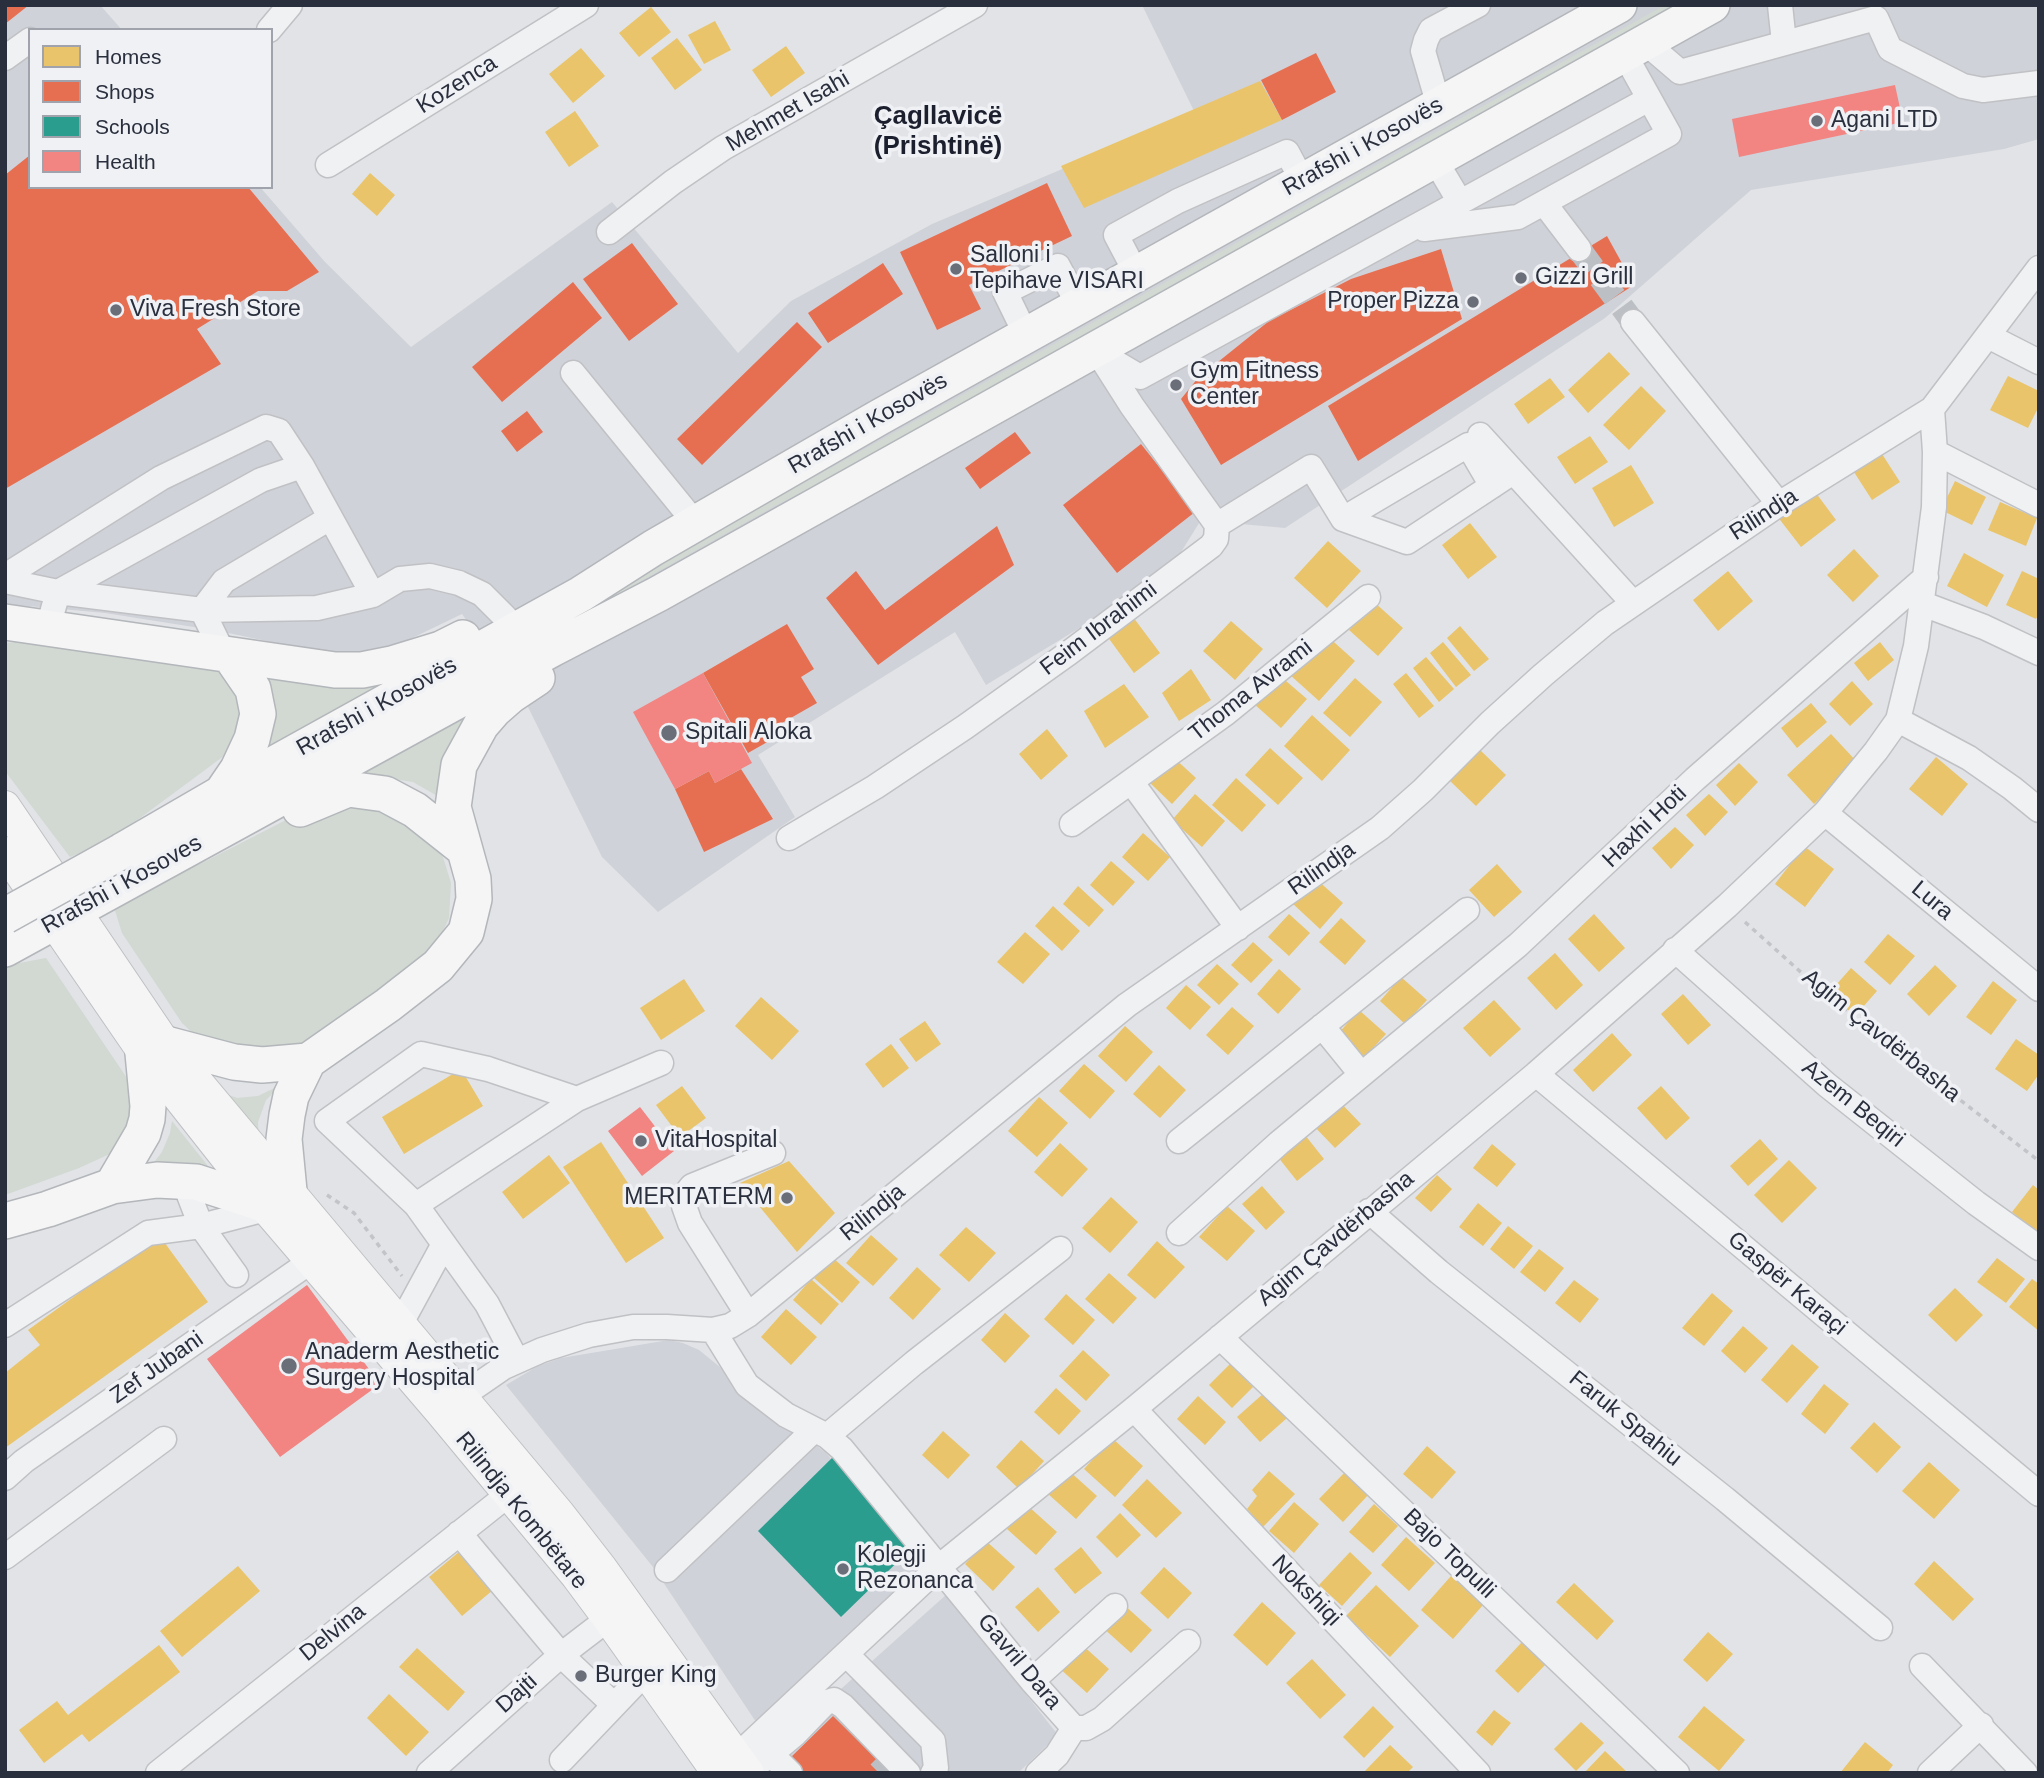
<!DOCTYPE html>
<html>
<head>
<meta charset="utf-8">
<style>
  body { margin:0 }
  #map { position:relative; width:2044px; height:1778px; overflow:hidden; background:#e1e3e6; font-family:Helvetica,sans-serif }
  canvas { display:block }
  .frame { position:absolute; inset:0; border:7px solid #2a2f3d; pointer-events:none }
  .legend { position:absolute; left:28px; top:28px; width:245px; height:161px; box-sizing:border-box; background:#eff1f5; border:2px solid #a0a3ab; margin:0; padding:9px 12px; list-style:none; font-size:21px; color:#2a2f3d }
  .legend li { display:flex; align-items:center; gap:14px; height:35px }
  .legend b { width:35px; border:2px solid #a0a3ab }
</style>
</head>
<body>
<div id="map">
<canvas width="2044" height="1778"></canvas>
<div class="frame"></div>
<ul class="legend">
<li><b style="height:19px;background:#e9c46a"></b>Homes</li>
<li><b style="height:19px;background:#e76f51"></b>Shops</li>
<li><b style="height:19px;background:#2a9d8f"></b>Schools</li>
<li><b style="height:19px;background:#f28482"></b>Health</li>
</ul>
</div>
<script>
const ctx = document.querySelector('canvas').getContext('2d');
ctx.lineJoin = 'round';
function paint(path, color) {
  ctx.fillStyle = color;
  ctx.fill(path, 'evenodd');
}
function shape(rows) {
  const path = new Path2D();
  for (const r of rows) {
    path.moveTo(r[0], r[1]);
    for (let i = 2; i < r.length; i += 2) path.lineTo(r[i], r[i + 1]);
  }
  return path;
}
function trace(path, color, width, dash) {
  ctx.strokeStyle = color;
  ctx.lineWidth = width;
  ctx.lineCap = dash ? 'butt' : 'round';
  ctx.setLineDash(dash || []);
  ctx.stroke(path);
}
function drawText(font, color, halo, rows, align = 'center') {
  ctx.font = font + ' Helvetica,sans-serif';
  ctx.lineWidth = 7;
  ctx.setLineDash([]);
  ctx.textBaseline = 'middle';
  ctx.strokeStyle = halo;
  ctx.fillStyle = color;
  for (const [text, x, y, turn = 0] of rows) {
    ctx.save();
    ctx.translate(x, y);
    ctx.rotate((+turn || 0) * Math.PI / 180);
    ctx.textAlign = isNaN(turn) ? turn : align;
    if (halo) ctx.strokeText(text, 0, 0);
    ctx.fillText(text, 0, 0);
    ctx.restore();
  }
}
const built = shape([
  [5,5,100,5,122,30,30,30,30,187,260,187,325,262,411,347,612,202,738,353,791,301,932,224,1195,113,1142,5,2039,5,2039,139,2004,149,1751,190,1605,318,1285,528,1241,524,1209,507,1178,557,1109,610,986,685,955,632,758,755,795,817,658,912,602,857,528,707,462,614,379,654,314,651,219,631,105,613,29,606,5,605],
  [669,1340,683,1343,699,1350,827,1454,939,1585,768,1740,653,1567,506,1385,538,1366,561,1358],
  [947,1594,1058,1735,1018,1773,794,1773,775,1748]
]);
const green = shape([
  [1665,5,1689,5,937,422,775,506,461,682,105,872,664,563,771,501],
  [38,640,222,667,242,689,240,744,109,841,70,857,5,771,5,643],
  [249,668,401,675,251,759],
  [496,694,441,798,413,782,375,776,344,776],
  [351,794,426,828,442,854,451,883,449,918,441,935,433,947,410,968,287,1053,258,1058,198,1038,182,1023,122,933,114,907,148,886,206,861,321,802],
  [46,958,135,1090,125,1147,79,1168,5,1195,5,968,9,965],
  [281,1085,266,1100,258,1122,259,1143,212,1089,237,1098,258,1096],
  [172,1121,212,1171,192,1163,172,1162,152,1165,162,1152,170,1133]
]);
const homes = shape([
  [651,7,671,32,639,57,619,33],
  [715,21,731,50,704,64,688,35],
  [677,38,702,70,675,90,651,58],
  [786,46,805,73,771,97,752,70],
  [581,48,605,76,573,103,549,74],
  [1260,81,1282,120,1084,208,1061,166],
  [575,111,599,146,569,167,545,132],
  [370,173,395,195,377,216,352,194],
  [1609,352,1630,374,1588,413,1568,390],
  [2008,376,2039,391,2039,406,2028,428,1990,410],
  [1550,378,1565,397,1528,424,1514,404],
  [1641,386,1666,411,1629,450,1603,425],
  [1590,436,1608,462,1575,484,1557,457],
  [1882,454,1900,482,1872,500,1854,472],
  [1631,465,1654,503,1614,527,1592,488],
  [1955,481,1986,497,1972,525,1941,510],
  [1813,489,1836,520,1801,547,1777,516],
  [2000,502,2037,518,2026,546,1988,530],
  [1470,523,1497,557,1468,579,1442,545],
  [1328,541,1361,571,1327,608,1294,578],
  [1854,549,1879,576,1853,602,1827,575],
  [1964,553,2004,575,1987,607,1947,586],
  [1728,571,1753,601,1718,631,1693,600],
  [2022,571,2039,579,2039,613,2036,619,2006,605],
  [1374,602,1403,628,1378,656,1349,630],
  [1133,617,1160,653,1134,673,1107,636],
  [1231,621,1263,649,1235,680,1203,651],
  [1460,626,1489,659,1474,671,1447,638],
  [1325,634,1355,661,1319,701,1289,674],
  [1443,642,1471,675,1456,687,1430,653],
  [1880,642,1894,660,1868,681,1854,663],
  [1426,657,1454,689,1439,702,1413,668],
  [1191,669,1211,700,1179,721,1162,693],
  [1406,673,1434,706,1419,718,1393,684],
  [1279,675,1307,699,1281,728,1253,703],
  [1355,678,1382,702,1350,737,1323,713],
  [1852,681,1873,704,1850,726,1829,704],
  [1124,684,1149,717,1105,748,1084,711],
  [1811,703,1827,722,1797,748,1781,728],
  [1312,715,1350,750,1322,781,1284,746],
  [1047,729,1068,756,1041,780,1019,754],
  [1831,734,1858,763,1814,804,1787,775],
  [1270,748,1303,778,1278,805,1245,775],
  [1479,749,1506,775,1476,806,1449,780],
  [1172,756,1196,778,1172,804,1149,782],
  [1936,757,1968,784,1942,816,1909,789],
  [1739,763,1758,782,1735,806,1716,785],
  [1236,778,1266,805,1242,832,1212,805],
  [1195,794,1225,821,1202,847,1172,820],
  [1709,794,1728,812,1705,836,1686,815],
  [1675,827,1694,845,1671,869,1652,848],
  [1143,833,1170,857,1148,881,1122,857],
  [1804,846,1834,869,1805,907,1775,884],
  [1111,861,1135,882,1113,906,1090,885],
  [1497,864,1522,892,1494,917,1469,890],
  [1315,878,1343,903,1320,929,1292,903],
  [1078,886,1104,910,1089,927,1063,904],
  [1053,906,1080,931,1062,951,1035,926],
  [1289,914,1310,933,1289,956,1268,937],
  [1594,914,1625,948,1599,972,1568,939],
  [1341,918,1366,941,1345,965,1319,942],
  [1025,932,1050,954,1023,984,997,962],
  [1888,934,1915,956,1890,985,1864,962],
  [1253,942,1273,960,1251,983,1231,965],
  [1555,953,1583,985,1556,1010,1527,978],
  [1217,964,1239,984,1219,1005,1197,985],
  [1935,965,1957,986,1929,1016,1907,994],
  [1851,968,1877,991,1855,1016,1829,993],
  [1279,969,1301,989,1278,1014,1257,994],
  [1401,977,1427,1000,1405,1024,1380,1001],
  [684,979,705,1011,661,1040,640,1008],
  [1993,981,2017,1000,1991,1035,1966,1017],
  [1186,985,1211,1007,1190,1030,1166,1008],
  [1683,994,1711,1025,1688,1045,1661,1014],
  [761,997,799,1031,772,1060,735,1026],
  [1494,1000,1521,1029,1490,1057,1463,1028],
  [1232,1007,1254,1026,1228,1055,1206,1035],
  [1359,1010,1386,1034,1363,1059,1337,1035],
  [925,1021,941,1044,916,1062,899,1039],
  [1125,1026,1153,1052,1126,1082,1098,1056],
  [1612,1033,1632,1055,1593,1092,1573,1070],
  [2016,1039,2039,1055,2039,1074,2027,1091,1995,1069],
  [891,1044,909,1068,883,1088,865,1064],
  [1084,1064,1115,1091,1090,1119,1059,1091],
  [1159,1065,1186,1090,1160,1118,1133,1094],
  [461,1069,483,1106,404,1154,382,1117],
  [682,1086,706,1118,680,1137,656,1105],
  [1661,1086,1690,1118,1666,1140,1637,1108],
  [1039,1097,1068,1123,1037,1157,1008,1131],
  [1337,1099,1361,1124,1335,1148,1311,1123],
  [1301,1130,1324,1159,1297,1181,1274,1152],
  [1760,1139,1778,1159,1748,1186,1730,1166],
  [601,1142,664,1238,626,1263,563,1167],
  [1060,1143,1088,1169,1062,1197,1034,1172],
  [1492,1144,1516,1164,1497,1187,1473,1168],
  [549,1155,570,1183,523,1219,502,1192],
  [1789,1160,1817,1188,1782,1223,1754,1195],
  [789,1161,835,1213,797,1252,740,1183],
  [1437,1175,1452,1189,1431,1212,1415,1198],
  [2033,1185,2039,1190,2039,1227,2036,1231,2012,1212],
  [1262,1186,1285,1212,1266,1230,1242,1204],
  [1111,1197,1138,1222,1110,1253,1082,1228],
  [1478,1203,1502,1223,1483,1246,1459,1227],
  [1227,1206,1255,1231,1227,1261,1199,1237],
  [1508,1226,1533,1246,1514,1269,1490,1249],
  [966,1227,996,1253,969,1282,939,1255],
  [159,1235,208,1302,5,1448,5,1373,40,1345,28,1330],
  [871,1235,898,1259,873,1286,846,1263],
  [1157,1241,1185,1267,1155,1299,1127,1275],
  [1539,1249,1564,1268,1545,1292,1520,1272],
  [832,1257,860,1282,842,1303,814,1278],
  [1997,1258,2025,1279,2006,1303,1977,1282],
  [917,1267,941,1289,913,1320,889,1298],
  [1109,1273,1137,1298,1113,1324,1085,1299],
  [811,1279,839,1304,821,1325,793,1300],
  [2032,1279,2039,1284,2039,1331,2009,1307],
  [1574,1280,1599,1299,1580,1323,1555,1303],
  [1955,1288,1983,1315,1956,1342,1928,1315],
  [1712,1293,1733,1311,1704,1346,1682,1328],
  [1066,1294,1095,1320,1073,1345,1044,1319],
  [786,1309,817,1337,791,1365,761,1337],
  [1005,1313,1030,1336,1005,1363,981,1340],
  [1743,1326,1768,1348,1745,1373,1721,1351],
  [1792,1344,1819,1367,1787,1403,1761,1380],
  [1083,1350,1110,1375,1086,1401,1059,1376],
  [1230,1364,1253,1387,1232,1408,1209,1385],
  [1824,1384,1849,1404,1825,1434,1801,1414],
  [1056,1388,1081,1411,1059,1435,1034,1412],
  [1264,1393,1287,1418,1260,1442,1237,1417],
  [1198,1396,1226,1422,1205,1445,1177,1419],
  [1874,1422,1901,1447,1877,1473,1850,1448],
  [943,1431,970,1455,948,1479,922,1455],
  [1112,1438,1143,1466,1115,1497,1084,1469],
  [1021,1440,1044,1461,1019,1489,996,1467],
  [1427,1446,1456,1472,1432,1499,1403,1474],
  [1929,1462,1960,1490,1934,1519,1902,1491],
  [1068,1470,1097,1496,1076,1519,1047,1493],
  [1269,1471,1295,1494,1263,1527,1247,1509,1257,1496,1252,1490],
  [1345,1472,1369,1494,1343,1522,1319,1499],
  [1147,1479,1182,1513,1156,1538,1122,1505],
  [1294,1502,1319,1524,1294,1553,1269,1531],
  [1374,1504,1398,1526,1373,1553,1349,1532],
  [1028,1506,1057,1532,1036,1555,1007,1529],
  [1120,1513,1141,1535,1117,1558,1096,1537],
  [1406,1537,1435,1563,1409,1591,1381,1565],
  [986,1541,1015,1567,993,1591,965,1564],
  [1081,1547,1102,1573,1075,1594,1054,1569],
  [460,1551,493,1590,462,1616,429,1577],
  [1350,1552,1372,1573,1342,1606,1319,1585],
  [1934,1561,1974,1599,1953,1621,1914,1584],
  [238,1566,260,1591,182,1657,160,1631],
  [1164,1567,1192,1593,1168,1619,1140,1593],
  [1451,1576,1483,1605,1453,1639,1421,1610],
  [1574,1583,1614,1621,1597,1640,1556,1602],
  [1376,1585,1419,1626,1390,1657,1346,1616],
  [1038,1587,1060,1612,1038,1632,1015,1607],
  [1262,1602,1296,1633,1267,1666,1233,1635],
  [1123,1604,1152,1630,1131,1653,1102,1627],
  [1708,1632,1733,1654,1707,1682,1683,1660],
  [1522,1642,1546,1664,1518,1693,1495,1671],
  [1080,1643,1109,1669,1087,1693,1058,1667],
  [159,1645,180,1672,89,1742,82,1734,44,1763,19,1730,57,1701,68,1715],
  [417,1648,465,1692,448,1711,399,1667],
  [1312,1659,1346,1695,1320,1719,1286,1683],
  [389,1694,429,1732,406,1756,367,1718],
  [1373,1706,1394,1727,1364,1758,1343,1737],
  [1704,1706,1745,1740,1719,1771,1678,1737],
  [1494,1710,1511,1723,1492,1746,1476,1732],
  [1581,1722,1604,1743,1576,1771,1554,1749],
  [1865,1742,1893,1765,1887,1773,1840,1773],
  [1390,1745,1413,1767,1407,1773,1363,1773],
  [1605,1751,1628,1773,1584,1773]
]);
const shops = shape([
  [5,5,29,5,5,24],
  [1316,53,1336,92,1282,120,1261,80],
  [30,155,30,187,248,187,319,272,287,291,258,291,197,329,221,364,5,489,5,175],
  [1047,183,1072,236,969,285,981,309,937,330,900,252],
  [1607,236,1634,285,1358,461,1328,406],
  [632,243,678,304,629,341,583,279],
  [1441,249,1462,319,1221,465,1181,399,1198,378,1269,321,1351,279],
  [883,263,903,294,828,343,808,313],
  [573,282,602,318,502,402,472,367],
  [797,322,822,347,702,465,677,439],
  [527,411,543,432,517,452,501,431],
  [1015,432,1031,453,980,489,965,468],
  [1141,444,1195,512,1117,573,1063,505],
  [997,526,1014,565,878,665,826,598,856,571,885,610],
  [787,624,814,669,801,677,817,703,782,723,785,732,748,753,703,673],
  [741,769,773,819,704,852,675,789,709,771,715,783],
  [833,1716,891,1773,801,1773,788,1760]
]);
const schools = shape([
  [837,1453,919,1541,841,1617,758,1531]
]);
const health = shape([
  [1895,85,1903,122,1739,157,1732,119],
  [703,673,752,763,715,783,709,771,675,789,633,712],
  [640,1107,674,1151,642,1176,608,1131],
  [307,1285,380,1384,280,1457,207,1359]
]);
const minorTunnel = shape([
  [1579,249,1633,322],
  [879,1773,885,1767]
]);
const path = shape([
  [1745,922,1804,975,1893,1048,2039,1161],
  [327,1195,354,1213,402,1276]
]);
const minor = shape([
  [1780,5,1784,43],
  [269,30,290,5],
  [1646,43,1680,72,1876,18,1890,49,1963,86,1983,90,2039,83],
  [5,58,30,40],
  [1439,106,1423,51,1426,40,1431,30,1478,5],
  [1435,160,1460,202],
  [328,165,586,5],
  [1544,203,1579,249],
  [1424,229,1518,217,1669,134,1625,55],
  [609,232,673,182,723,148,975,5],
  [1136,273,1116,235,1178,201,1287,152,1302,180],
  [1633,322,1779,504],
  [1026,335,1005,292,1058,266,1079,306],
  [1988,336,2039,362],
  [1103,355,1140,377,1649,99],
  [573,373,696,524],
  [1480,435,1633,603],
  [1935,452,2039,505],
  [1343,519,1468,445,1492,486],
  [1217,525,1311,467,1343,519,1407,542,1513,472],
  [5,576,161,478,266,427,279,431,302,466],
  [5,581,58,592,202,610,317,608,373,595,400,579,430,576,459,583,482,594,505,617],
  [1923,604,1984,627,2039,653],
  [48,627,58,592,261,480,302,466,373,595],
  [224,655,202,610,224,581,330,518],
  [1898,720,1969,758,2012,788,2039,810],
  [1132,783,1238,928],
  [1825,813,2039,989],
  [1072,824,1226,713,1368,597],
  [789,838,875,787,965,727,1070,652,1211,546,1216,539,1217,525,1132,406,1097,351],
  [1675,950,1827,1085,1976,1203,2039,1248],
  [1322,1026,1361,1074],
  [1536,1074,2039,1494],
  [1179,1141,1467,910],
  [416,1205,327,1121,421,1054,488,1069,577,1099],
  [1369,1211,1439,1272,1725,1499,1880,1628],
  [1179,1233,1279,1143,1518,945,1695,779,1926,577],
  [236,1275,201,1226,266,1209],
  [748,1315,690,1223,684,1206,684,1196,692,1186,773,1153],
  [401,1323,444,1244],
  [5,1325,148,1233,201,1226,189,1195,191,1181],
  [713,1330,747,1385,786,1415,827,1436,842,1449,1032,1681,1074,1728],
  [1220,1337,1677,1773],
  [517,1361,487,1304,416,1205,577,1099,661,1063],
  [462,1396,504,1367,542,1350,589,1335,633,1327,667,1327,713,1330,730,1326,748,1315,1127,1005,1380,828,1423,790,1490,723,1543,675,1605,623,1779,504,1932,409,2039,268],
  [1134,1409,1478,1773],
  [827,1436,914,1363,1060,1249],
  [5,1478,24,1461,310,1262],
  [459,1533,561,1655,614,1705],
  [5,1557,164,1439],
  [667,1570,814,1430],
  [846,1654,933,1741,936,1768,933,1773],
  [1922,1666,2025,1773],
  [1032,1681,1115,1606],
  [1074,1728,1086,1728,1102,1719,1188,1642],
  [771,1754,795,1734,825,1703,834,1700,843,1706,908,1773],
  [738,1755,940,1566,1134,1409,1536,1074,1727,906,1825,813,1876,751,1898,720,1916,646,1934,507,1935,452,1932,409],
  [562,1760,646,1672],
  [759,1763,771,1754,790,1773],
  [158,1773,509,1494],
  [429,1773,561,1655,608,1619],
  [1038,1773,1057,1755,1074,1728],
  [1930,1773,1981,1725]
]);
const major = shape([
  [5,806,166,1044,560,1514,602,1568,749,1773],
  [5,852,143,1053,266,1209,440,1412,576,1576,608,1619,717,1773]
]);
const highway = shape([
  [5,622,335,670,362,670,392,664,441,649,463,638],
  [223,791,238,769,252,739,258,714,253,689,231,657],
  [300,809,348,789,385,794,415,810,463,848],
  [122,851,222,793,581,594,653,548,878,418,1619,5],
  [5,949,552,649,658,594,1712,5],
  [166,1044,234,1062,262,1065,308,1061],
  [112,1186,143,1133,147,1119,148,1106,143,1053],
  [289,1191,284,1139,287,1115,291,1096,308,1061,388,1005,438,966,466,932,474,899,473,879,453,807,459,765,481,725,494,710,510,696,537,678],
  [5,1221,48,1209,112,1186,157,1180,196,1182,261,1203]
]);
const highwayBridge = shape([
  [5,916,122,851]
]);
const markers = [
  [1817,121,7,"#6a6e78"],
  [956,269,7,"#6a6e78"],
  [1521,278,7,"#6a6e78"],
  [1473,302,7,"#6a6e78"],
  [116,310,7,"#6a6e78"],
  [1176,385,7,"#6a6e78"],
  [669,733,9,"#6a6e78"],
  [641,1141,7,"#6a6e78"],
  [787,1198,7,"#6a6e78"],
  [289,1366,9,"#6a6e78"],
  [843,1569,7,"#6a6e78"],
  [581,1676,7,"#6a6e78"]
];
const streetNames = [
  ["Kozenca",457,85,-32],
  ["Mehmet Isahi",788,112,-30],
  ["Rrafshi i Kosovës",1363,147,-29],
  ["Rrafshi i Kosovës",868,424,-30],
  ["Rilindja",1764,515,-33],
  ["Feim Ibrahimi",1099,629,-37],
  ["Thoma Avrami",1251,691,-38],
  ["Rrafshi i Kosovës",377,707,-29],
  ["Haxhi Hoti",1645,827,-44],
  ["Rilindja",1322,869,-35],
  ["Rrafshi i Kosoves",122,885,-29],
  ["Lura",1932,901,40],
  ["Agim Çavdërbasha",1881,1036,39],
  ["Azem Beqiri",1853,1104,39],
  ["Rilindja",873,1213,-39],
  ["Agim Çavdërbasha",1336,1239,-40],
  ["Gaspër Karaçi",1787,1284,40],
  ["Zef Jubani",157,1368,-35],
  ["Faruk Spahiu",1625,1419,39],
  ["Rilindja Kombëtare",521,1511,51],
  ["Bajo Topulli",1449,1554,44],
  ["Nokshiqi",1306,1591,46],
  ["Delvina",333,1633,-39],
  ["Gavril Dara",1019,1662,50],
  ["Dajti",517,1694,-42]
];
const poiNames = [
  ["Agani LTD",1831,121],
  ["Salloni i",970,256],
  ["Tepihave VISARI",970,282],
  ["Gizzi Grill",1535,278],
  ["Proper Pizza",1459,302,"right"],
  ["Viva Fresh Store",130,310],
  ["Gym Fitness",1190,372],
  ["Center",1190,398],
  ["Spitali Aloka",685,733],
  ["VitaHospital",655,1141],
  ["MERITATERM",773,1198,"right"],
  ["Anaderm Aesthetic",305,1353],
  ["Surgery Hospital",305,1379],
  ["Kolegji",857,1556],
  ["Rezonanca",857,1582],
  ["Burger King",595,1676]
];
const quarterNames = [
  ["Çagllavicë",938,117],
  ["(Prishtinë)",938,147]
];
paint(built, '#d0d2d9');
paint(green, '#d1d9d2');
paint(homes, '#e9c46a');
paint(shops, '#e76f51');
paint(schools, '#2a9d8f');
paint(health, '#f28482');
trace(minorTunnel, '#bcbfc4', 24, [24, 12]);
trace(minor, '#c0c1c4', 27);
trace(major, '#bec0c3', 32);
trace(highway, '#b3b6ba', 38);
trace(path, '#c3c4c9', 3.5, [5, 5]);
trace(minor, '#f0f1f3', 24);
trace(major, '#f5f5f6', 30);
trace(highway, '#f5f5f6', 35);
trace(highwayBridge, '#b3b6ba', 38, []);
trace(highwayBridge, '#f5f5f6', 35);
for (const [x, y, r, color] of markers) {
  const dot = new Path2D();
  dot.arc(x, y, r, 0, 2 * Math.PI);
  ctx.fillStyle = color;
  ctx.fill(dot);
  trace(dot, '#eff1f5', 2.5);
}
drawText('23px', '#2a2f3d', '#eff1f5', streetNames);
drawText('23px', '#2a2f3d', '#eff1f5', poiNames, 'left');
drawText('bold 26px', '#1c202e', '#eff1f5', quarterNames);
</script>
</body>
</html>
